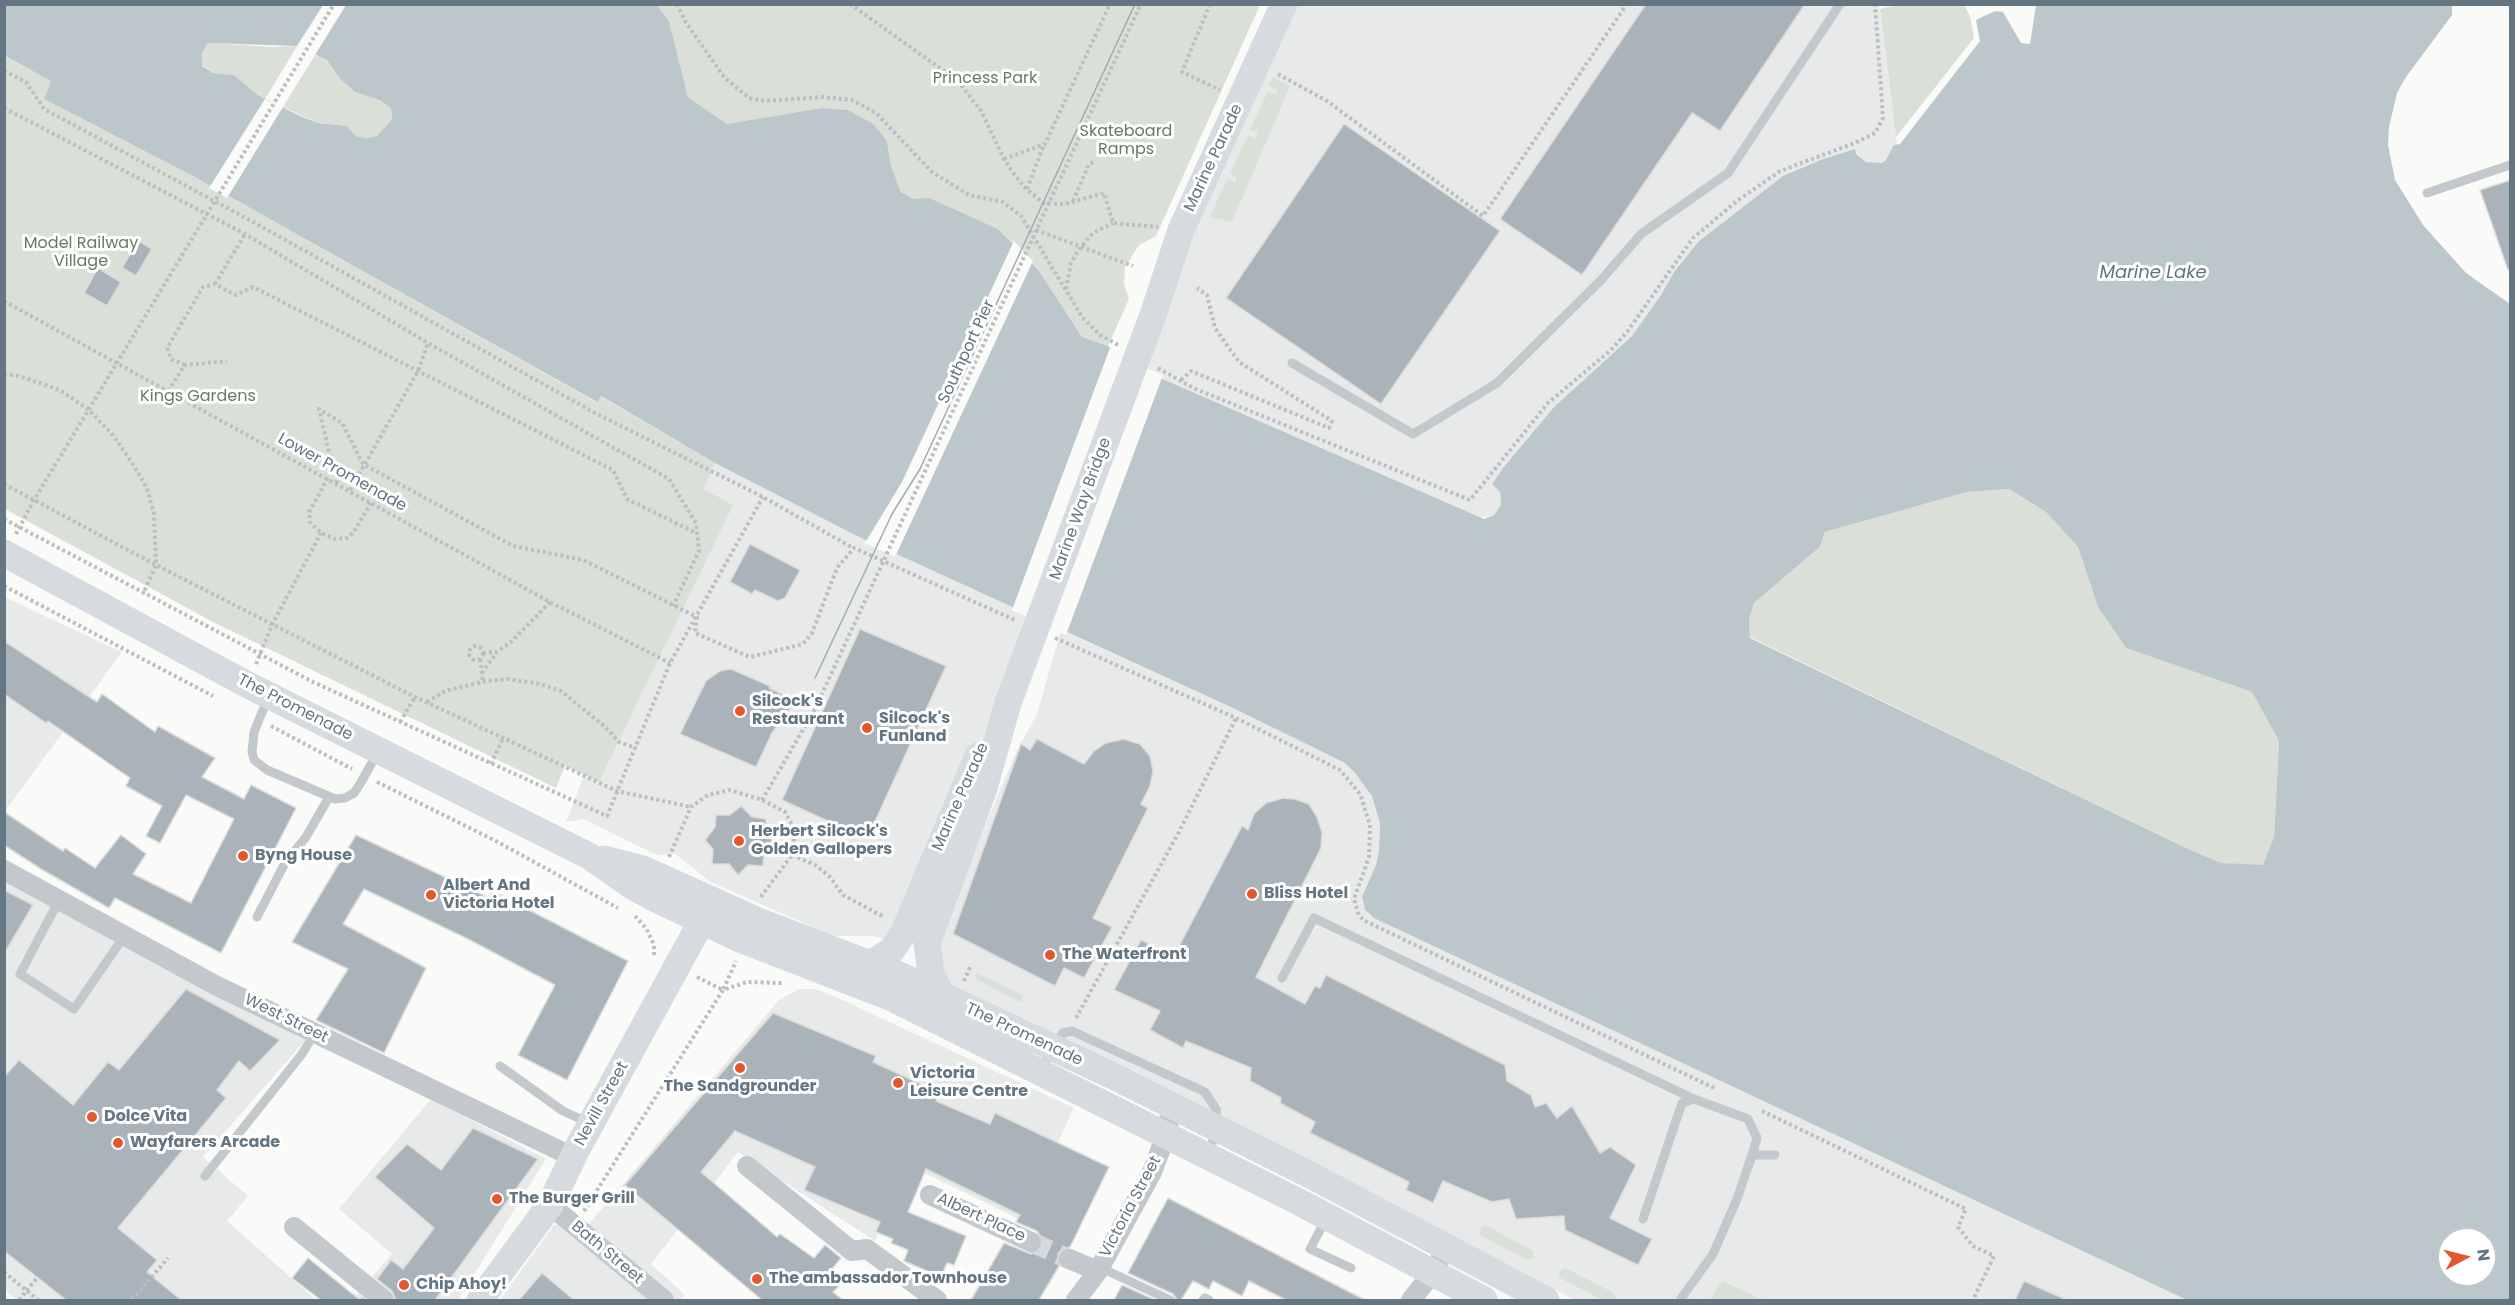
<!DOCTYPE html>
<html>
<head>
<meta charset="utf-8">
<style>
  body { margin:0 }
  #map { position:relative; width:2515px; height:1305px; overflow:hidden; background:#fafaf8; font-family:Poppins,sans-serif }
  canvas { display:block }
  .frame { position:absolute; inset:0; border:6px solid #657683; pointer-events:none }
  .north { position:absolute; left:2437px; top:1227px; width:60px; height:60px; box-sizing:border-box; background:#fff; border:2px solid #c1c8cd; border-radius:50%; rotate:83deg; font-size:16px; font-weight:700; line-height:24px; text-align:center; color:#657683 }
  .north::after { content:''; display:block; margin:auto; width:21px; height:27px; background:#e4572e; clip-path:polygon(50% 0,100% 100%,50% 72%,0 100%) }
</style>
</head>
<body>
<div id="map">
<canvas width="2515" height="1305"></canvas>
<div class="frame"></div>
<div class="north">N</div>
</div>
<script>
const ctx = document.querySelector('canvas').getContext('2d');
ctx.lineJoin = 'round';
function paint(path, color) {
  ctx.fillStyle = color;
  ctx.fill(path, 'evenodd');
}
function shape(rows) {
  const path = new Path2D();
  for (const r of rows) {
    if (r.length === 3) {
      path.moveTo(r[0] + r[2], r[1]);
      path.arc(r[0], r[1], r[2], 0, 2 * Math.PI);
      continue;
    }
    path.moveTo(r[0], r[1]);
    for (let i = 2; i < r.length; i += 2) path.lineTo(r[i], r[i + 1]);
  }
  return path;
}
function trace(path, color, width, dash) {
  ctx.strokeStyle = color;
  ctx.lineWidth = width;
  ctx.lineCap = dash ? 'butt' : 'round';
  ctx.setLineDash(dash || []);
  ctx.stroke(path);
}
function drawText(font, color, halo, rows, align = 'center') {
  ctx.font = font + ' Poppins,sans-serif';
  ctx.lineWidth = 6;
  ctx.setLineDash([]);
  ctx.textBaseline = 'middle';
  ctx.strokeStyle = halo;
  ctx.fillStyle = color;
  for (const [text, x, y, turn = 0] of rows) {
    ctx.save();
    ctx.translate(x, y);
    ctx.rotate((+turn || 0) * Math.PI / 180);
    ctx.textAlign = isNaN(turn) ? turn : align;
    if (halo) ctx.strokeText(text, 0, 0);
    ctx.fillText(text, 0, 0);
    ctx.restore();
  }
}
const built = shape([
  [1284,5,1879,5,1897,145,1894,146,1890,156,1882,163,1866,162,1861,159,1855,149,1823,159,1783,176,1699,241,1674,272,1661,295,1632,336,1554,407,1503,468,1492,484,1500,492,1501,505,1494,515,1479,518,1135,367],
  [715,463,855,535,1037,618,1008,703,889,941,872,936,824,936,815,928,711,882,675,854,657,855,583,819,566,822,584,775,599,782,732,505,704,489],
  [6,598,122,652,5,811,4,602],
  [1061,630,1233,708,1345,763,1364,784,1372,796,1380,823,1379,851,1376,865,1362,897,1362,904,1369,915,2187,1300,1575,1300,1240,1126,952,988,937,969,936,941,1018,748,1037,714],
  [4,871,308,1037,203,1157,248,1196,227,1221,316,1300,17,1300,5,1290],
  [799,989,816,989,836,997,1074,1108,1021,1220,908,1165,875,1241,738,1152,651,1264,685,1295,680,1300,500,1300,554,1225,589,1224,779,1000],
  [431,1099,546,1159,458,1300,352,1300,392,1254,339,1209]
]);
const green = shape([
  [1902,4,1964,5,1970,16,1974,38,1896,137,1880,9],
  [657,5,1260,5,1156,236,1139,245,1125,267,1124,284,1129,299,1108,346,1082,337,1039,271,998,229,929,199,913,199,901,192,891,166,887,141,848,110,821,108,727,124,688,97,669,21],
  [208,43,273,47,297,46,265,99,258,95,234,75,213,73,202,65,202,53],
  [315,55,327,60,340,79,355,92,380,99,391,108,392,119,377,136,366,138,356,136,346,126,318,123,283,107],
  [4,56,52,81,44,99,191,175,596,402,600,396,715,463,704,489,733,505,599,782,565,766,556,788,215,623,5,509],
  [1273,77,1290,86,1232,222,1210,217,1227,179,1235,183,1237,177,1230,174,1248,135,1255,138,1258,133,1250,130,1268,91,1275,95,1278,90,1268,85],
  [2009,489,2046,512,2078,547,2098,607,2126,648,2252,692,2279,741,2274,837,2263,866,2221,863,2184,847,1750,637,1749,620,1754,603,1820,547,1825,532,1967,492],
  [977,973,1023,996,1020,1002,976,979],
  [1485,1225,1533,1251,1534,1257,1528,1260,1480,1235,1479,1229],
  [1565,1268,1614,1293,1616,1300,1603,1300,1560,1278,1559,1272],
  [1722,1281,1763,1300,1710,1300]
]);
const water = shape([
  [4,5,657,5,669,21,688,97,727,124,821,108,848,110,873,124,887,141,891,166,901,192,913,199,929,198,998,229,1039,271,1082,337,1108,346,1135,367,1484,519,1494,515,1501,505,1500,492,1492,484,1503,468,1554,407,1632,336,1661,295,1674,272,1699,241,1783,176,1823,159,1855,149,1857,155,1866,162,1882,163,1886,160,1894,145,1900,144,1980,41,1976,20,1995,11,2003,12,2021,43,2030,44,2036,5,2452,5,2452,15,2406,77,2397,93,2389,127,2388,145,2395,180,2423,225,2466,273,2510,304,2510,1300,2187,1300,1374,918,1365,910,1362,897,1376,865,1379,851,1380,823,1372,796,1355,773,1345,763,1233,708,855,535,715,463,601,396,597,402,191,175,44,99,51,81,5,56],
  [208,43,297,46,327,60,340,79,355,92,380,100,391,108,392,119,377,136,366,138,356,136,347,126,318,123,300,116,258,95,234,75,213,73,202,66,202,53],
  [2009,489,2046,512,2078,547,2098,607,2126,648,2252,692,2279,741,2274,837,2263,865,2221,863,2184,847,1750,638,1749,620,1754,603,1820,547,1825,532,1967,492],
  [2449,1239,2485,1239,2485,1275,2449,1275]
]);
const pier = shape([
  [323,5,346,5,315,55,297,46],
  [265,99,283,107,227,198,209,188],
  [1014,241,1033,261,895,557,865,543,902,482],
  [1111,345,1137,364,1163,375,1066,635,1012,610]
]);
const building = shape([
  [1646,4,1805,4,1720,131,1692,113,1582,275,1500,219,1646,4],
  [1344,124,1500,231,1381,404,1226,298,1344,124],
  [2511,180,2511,269,2508,270,2480,190,2511,180],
  [138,240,152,249,136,276,122,268,138,240],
  [98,268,121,282,107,306,84,293,98,268],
  [750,544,800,570,785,598,778,601,755,590,752,594,730,582,750,544],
  [860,629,946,666,867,839,782,800,860,629],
  [4,641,97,702,102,694,155,732,158,726,215,758,202,777,244,799,251,785,296,808,221,953,115,898,109,908,41,869,4,845,4,812,63,851,65,848,95,868,121,835,146,854,133,874,191,903,234,819,186,795,160,843,146,836,162,806,126,786,130,778,48,721,46,723,4,694,4,641],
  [731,669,770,686,769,688,796,701,772,733,756,767,680,734,706,681,720,671,731,669],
  [1037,739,1084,764,1094,751,1106,743,1123,739,1140,744,1150,756,1153,771,1150,786,1141,804,1148,808,1093,918,1112,927,1084,978,1064,968,1055,986,953,934,1021,744,1030,750,1037,739],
  [1283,798,1295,799,1309,804,1317,817,1322,832,1321,848,1256,977,1305,1004,1315,986,1320,988,1326,975,1505,1065,1507,1081,1531,1095,1535,1107,1546,1103,1557,1118,1572,1106,1600,1153,1610,1147,1636,1165,1610,1218,1652,1239,1638,1265,1565,1230,1564,1216,1516,1219,1509,1199,1492,1202,1443,1181,1433,1203,1406,1190,1409,1182,1310,1133,1315,1122,1280,1103,1281,1098,1250,1081,1251,1068,1186,1041,1183,1048,1150,1030,1160,1011,1114,990,1141,940,1174,956,1242,826,1248,830,1254,814,1266,803,1283,798],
  [741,806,752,817,766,819,766,833,773,842,764,853,763,866,748,865,738,875,729,864,712,864,713,849,705,840,715,827,716,815,730,815,741,806],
  [356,835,489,898,492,891,628,961,567,1080,518,1055,555,985,468,939,364,889,343,924,426,968,384,1053,316,1020,348,969,292,942,356,835],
  [4,890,33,905,4,954,4,890],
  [186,989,280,1040,250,1071,239,1061,217,1090,226,1098,118,1228,157,1260,147,1272,181,1300,66,1300,4,1251,4,1077,19,1060,73,1105,108,1062,119,1070,186,989],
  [773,1013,876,1056,873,1062,940,1093,936,1101,990,1124,995,1113,1109,1167,1073,1241,1070,1247,1062,1249,1058,1254,1059,1266,1039,1300,971,1300,1004,1243,1031,1254,1042,1248,1043,1240,1037,1231,1016,1222,1020,1215,926,1169,908,1212,966,1236,954,1265,947,1263,941,1277,904,1261,908,1250,891,1243,893,1239,876,1232,880,1222,804,1190,815,1167,735,1131,701,1172,777,1237,780,1234,814,1258,825,1245,841,1258,828,1274,839,1286,833,1292,843,1300,762,1300,625,1185,773,1013],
  [473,1128,538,1159,435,1300,396,1300,392,1291,377,1279,391,1260,403,1269,434,1228,375,1177,407,1144,441,1170,473,1128],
  [1168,1198,1297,1265,1365,1300,1286,1300,1249,1281,1242,1296,1213,1281,1209,1289,1193,1281,1181,1300,1177,1300,1173,1294,1128,1273,1168,1198],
  [308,1258,360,1300,362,1297,366,1300,321,1300,292,1278,308,1258],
  [542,1273,574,1300,519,1300,542,1273],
  [2024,1281,2067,1300,2015,1300,2024,1281],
  [1122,1285,1155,1300,1114,1300,1122,1285]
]);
const streetTunnel = shape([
  [1031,1242,1069,1259]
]);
const path = shape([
  [677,4,685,21,724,77,749,98,765,101,823,97,852,100,876,113,932,172,969,195,1003,202,1021,216,1082,317,1100,335,1118,345],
  [850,4,958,81,981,111,1004,159,1014,174,1023,186,1043,203,1065,204,1104,193,1113,223,1158,227],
  [1210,4,1182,72,1220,90],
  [4,71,26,82,44,109,255,223,595,413,763,497,853,548],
  [1278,74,1327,101,1483,216,1627,4],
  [4,108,245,234,428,343,669,479,696,523,699,551,673,606],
  [1004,159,1045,144,1110,4],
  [1027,189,1044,144],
  [1073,201,1089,164,1096,161],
  [1036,230,1133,266],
  [215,284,245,234],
  [1066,289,1071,263,1078,251,1093,233,1113,223],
  [4,301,550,602,670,663],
  [185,365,171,359,167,348,203,287,215,284,235,295,253,287,613,470,627,499,696,533],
  [1158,368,1193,388,1470,500,1548,403,1611,350,1627,332,1693,238,1737,201,1780,171,1855,143,1875,133,1883,118,1875,4],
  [4,374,19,376,60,390,89,410,113,435,134,466,147,488,154,514,156,565,143,594],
  [1181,380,1191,371,1329,428,1332,421,1239,362,1215,328,1207,295,1197,288],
  [168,391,185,365,227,361],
  [328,478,309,512,310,522,321,533,335,539,347,538,353,533,371,503],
  [336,483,340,475,333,469,319,409,342,423,363,464,513,546,583,560,697,617,695,633,750,657,803,644,812,633,837,568,854,548,1015,620],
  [4,484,156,565,415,697,617,791,691,807],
  [350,490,418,371,428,343],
  [4,519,313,682,607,816,670,663,763,497],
  [16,534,34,500,334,4],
  [4,586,213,696],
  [1055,638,1236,718,1340,770,1360,794,1370,825,1369,857,1354,899,1358,913,1363,920,1714,1088],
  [476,653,7],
  [483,653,497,652,511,642,550,602],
  [480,659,483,682],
  [256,664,272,625,321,533],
  [482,673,496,653],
  [427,702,445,691,486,681,508,679,540,684,561,691,604,726,619,742,636,748],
  [400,722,415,697],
  [271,726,352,769],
  [491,764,503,738],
  [377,782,494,840,618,908],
  [762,800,815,709,1141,4],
  [792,855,815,865,829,876,843,895,884,917],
  [669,857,691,807,708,795,730,790,762,800,785,812,793,826,794,843,792,855,760,898],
  [635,916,646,928,654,945,654,956],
  [697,977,723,990,736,961],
  [964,981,971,965],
  [1076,1018,1179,832,1236,718],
  [1762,1111,1966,1209,1958,1227,1973,1246,1994,1256,1973,1300],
  [584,1211,723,990,747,982,783,983],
  [4,1272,38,1300],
  [19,1300,37,1278],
  [132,1300,168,1258]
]);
const lane = shape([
  [2427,193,2510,165],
  [1292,363,1413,434,1497,383,1602,279,1641,234,1728,173,1840,4],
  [268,698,254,732,252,752,254,760,267,770,335,799,345,798,354,793,360,784,378,752],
  [59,900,20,974,74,1009,125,935],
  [257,917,285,863,306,837,329,797],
  [1282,978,1314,918,1694,1099],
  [500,1066,563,1111,589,1123],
  [1041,1071,1052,1048,1063,1033,1072,1031,1205,1092,1216,1109,1217,1129,1208,1155],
  [205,1176,302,1054,315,1033],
  [1326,1219,1310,1249,1351,1268],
  [1643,1219,1682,1103,1694,1099,1748,1119,1757,1138,1752,1155],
  [1099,1267,1170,1300],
  [1203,1300,1205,1298,1209,1300],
  [1680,1300,1713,1254,1737,1199,1752,1155,1775,1155]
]);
const street = shape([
  [4,870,217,986,573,1157],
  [747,1166,852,1251,867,1249,937,1300],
  [930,1195,1031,1242],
  [550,1205,664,1300],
  [294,1227,384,1300],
  [1069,1259,1098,1271],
  [1076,1300,1098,1271,1152,1172,1166,1135,1172,1106],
  [1411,1300,1432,1274,1439,1261]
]);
const secondary = shape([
  [4,553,246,684,589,856,632,886,652,897,742,940,892,998,1301,1203,1484,1300],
  [604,859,643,869,756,920,899,975,1111,1075,1314,1177,1546,1300],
  [871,964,892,950,904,932,978,756],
  [943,998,931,973,927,943,984,788,1008,703,1153,315,1181,230,1284,4],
  [480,1300,550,1205,577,1149,710,906]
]);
const tram = shape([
  [815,678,892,514,920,469,1135,4]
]);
const markers = [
  [740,711,6,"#e4572e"],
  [867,728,6,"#e4572e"],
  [739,841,6,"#e4572e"],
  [243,856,6,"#e4572e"],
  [1252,894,6,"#e4572e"],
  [431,895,6,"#e4572e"],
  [1050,955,6,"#e4572e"],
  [740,1068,6,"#e4572e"],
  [898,1083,6,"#e4572e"],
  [92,1117,6,"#e4572e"],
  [118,1143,6,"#e4572e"],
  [497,1199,6,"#e4572e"],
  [757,1279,6,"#e4572e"],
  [404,1285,6,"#e4572e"]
];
const parkNames = [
  ["Princess Park",985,79],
  ["Skateboard",1126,132],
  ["Ramps",1126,150],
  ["Model Railway",81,244],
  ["Village",81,262],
  ["Kings Gardens",198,397]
];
const streetNames = [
  ["Marine Parade",1214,158,-65],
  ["Southport Pier",967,352,-65],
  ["Lower Promenade",342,473,29],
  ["Marine Way Bridge",1081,509,-70],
  ["The Promenade",295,708,27],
  ["Marine Parade",961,797,-66],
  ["West Street",286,1019,26],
  ["The Promenade",1024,1035,25],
  ["Nevill Street",602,1104,-61],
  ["Victoria Street",1131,1207,-62],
  ["Albert Place",981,1218,25],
  ["Bath Street",607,1253,40]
];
const poiNames = [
  ["Silcock's",752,702],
  ["Restaurant",752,720],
  ["Silcock's",879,719],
  ["Funland",879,737],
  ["Herbert Silcock's",751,832],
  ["Golden Gallopers",751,850],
  ["Byng House",255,856],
  ["Albert And",443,886],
  ["Victoria Hotel",443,904],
  ["Bliss Hotel",1264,894],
  ["The Waterfront",1062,955],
  ["Victoria",910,1074],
  ["Leisure Centre",910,1092],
  ["The Sandgrounder",740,1087,"center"],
  ["Dolce Vita",104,1117],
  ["Wayfarers Arcade",130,1143],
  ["The Burger Grill",509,1199],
  ["The ambassador Townhouse",769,1279],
  ["Chip Ahoy!",416,1285]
];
const waterNames = [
  ["Marine Lake",2153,273]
];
paint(built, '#e8e9e9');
paint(green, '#dadfd7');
paint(water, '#bbc7cb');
paint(pier, '#fafaf8');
paint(building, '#aab3b9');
trace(building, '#dcdcda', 1.5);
trace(streetTunnel, '#d5d9db', 20, [20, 10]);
trace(path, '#bbbfc2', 4, [3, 3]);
trace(lane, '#c3c8cc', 9);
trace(street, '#c3c8cc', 20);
trace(secondary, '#d6dbdf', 27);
trace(tram, '#a2aab0', 1.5);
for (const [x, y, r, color] of markers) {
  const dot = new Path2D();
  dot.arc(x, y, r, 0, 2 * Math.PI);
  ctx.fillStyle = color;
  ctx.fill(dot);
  trace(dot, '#fff', 2);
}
drawText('16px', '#687a64', '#fff', parkNames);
drawText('16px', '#657683', '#fff', streetNames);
drawText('bold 16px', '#657683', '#fff', poiNames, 'left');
drawText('italic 18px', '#60757c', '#fff', waterNames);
</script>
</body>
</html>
